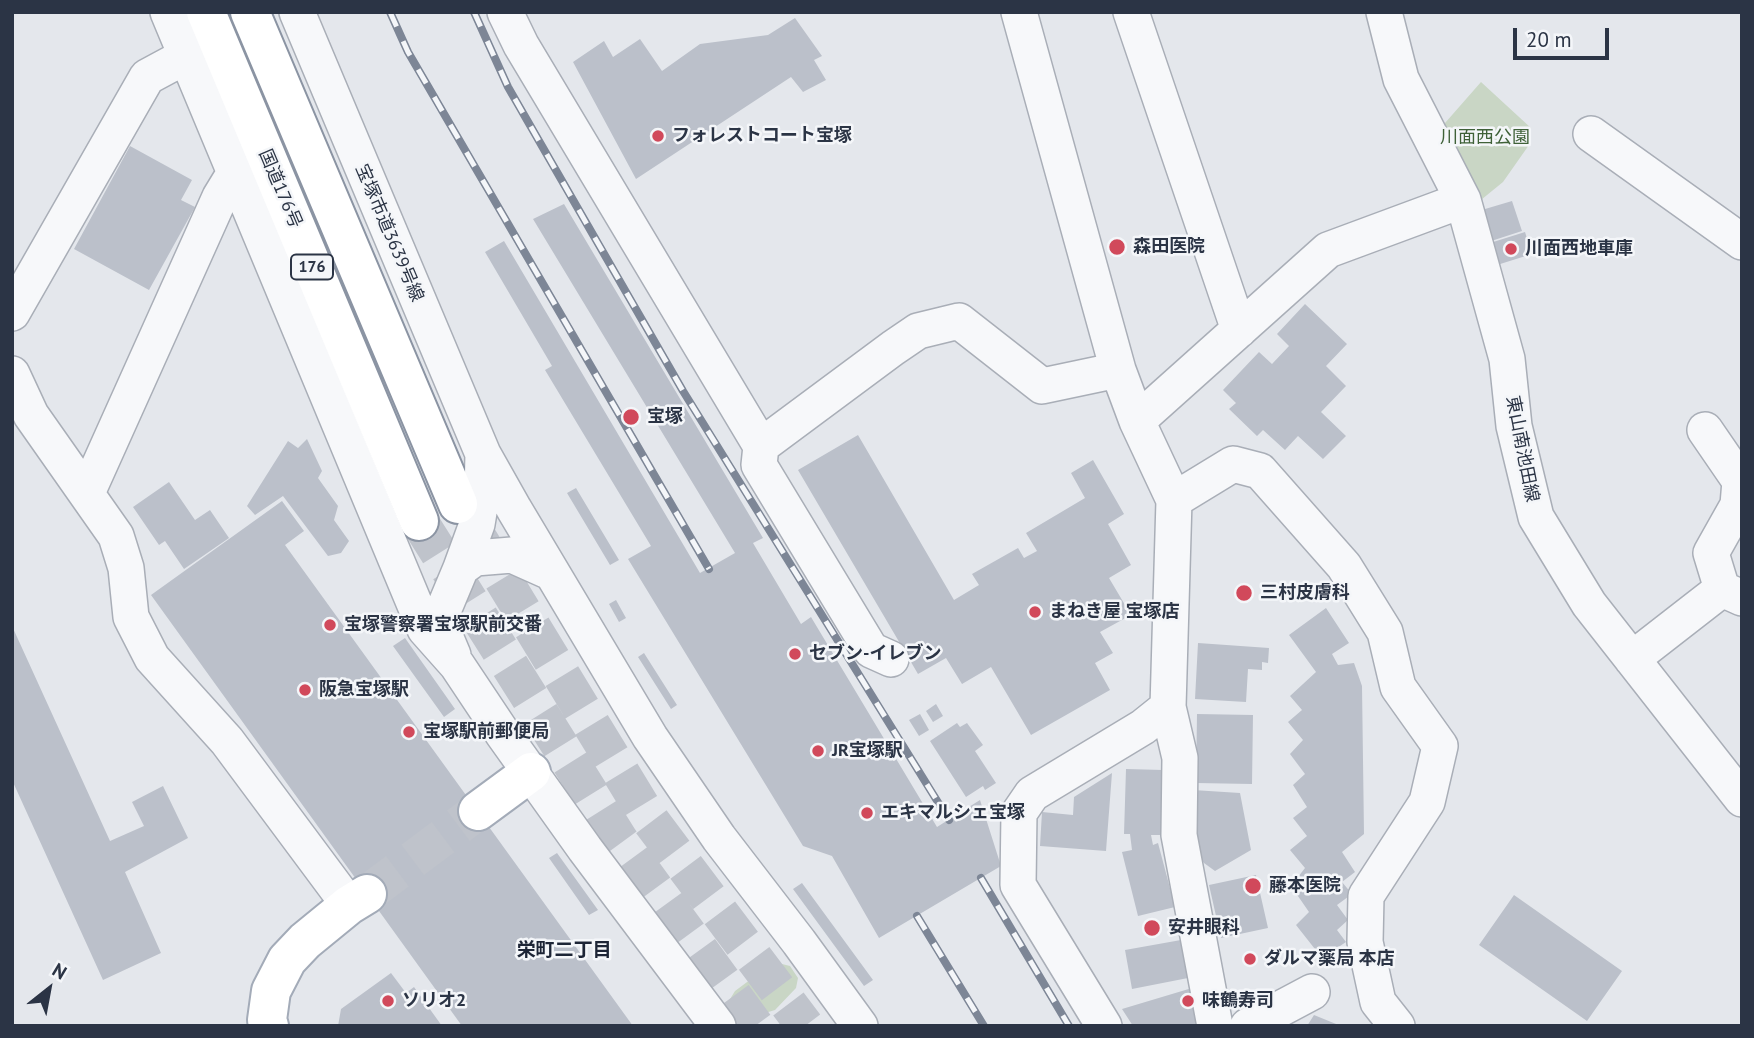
<!DOCTYPE html>
<html>
<head>
<meta charset="utf-8">
<style>
  body { margin:0 }
  #map { position:relative; width:1754px; height:1038px; overflow:hidden; background:#e4e7ec; font-family:"PT Sans",sans-serif }
  canvas { display:block }
  .frame { position:absolute; inset:0; border:14px solid #2b3445; pointer-events:none }
  .north { position:absolute; left:14px; top:954px; width:70px; height:70px; -webkit-text-stroke:5px #f4f6f9; paint-order:stroke; rotate:31deg; font-size:19px; font-weight:700; line-height:28px; text-align:center; color:#2b3445 }
  .north::after { content:''; display:block; margin:auto; width:24px; height:32px; background:#2b3445; clip-path:polygon(50% 0,100% 100%,50% 72%,0 100%) }
  .scale { position:absolute; left:1513px; top:28px; width:96px; height:32px; box-sizing:border-box; border:4px solid #2b3445; border-top:0; padding-left:9px; font-size:21px; line-height:24px; white-space:nowrap; color:#2b3445; -webkit-text-stroke:5px #f4f6f9; paint-order:stroke }
</style>
</head>
<body>
<div id="map">
<canvas width="1754" height="1038"></canvas>
<div class="frame"></div>
<div class="north">N</div>
<div class="scale">20 m</div>
</div>
<script>
const ctx = document.querySelector('canvas').getContext('2d');
ctx.lineJoin = 'round';
function paint(path, color) {
  ctx.fillStyle = color;
  ctx.fill(path, 'evenodd');
}
function shape(rows) {
  const path = new Path2D();
  for (const r of rows) {
    path.moveTo(r[0], r[1]);
    for (let i = 2; i < r.length; i += 2) path.lineTo(r[i], r[i + 1]);
  }
  return path;
}
function trace(path, color, width, dash) {
  ctx.strokeStyle = color;
  ctx.lineWidth = width;
  ctx.lineCap = dash ? 'butt' : 'round';
  ctx.setLineDash(dash || []);
  ctx.stroke(path);
}
function drawText(font, color, halo, rows, align = 'center') {
  ctx.font = font + ' "PT Sans","Noto Sans JP",sans-serif';
  ctx.lineWidth = 5;
  ctx.setLineDash([]);
  ctx.textBaseline = 'middle';
  ctx.strokeStyle = halo;
  ctx.fillStyle = color;
  for (const [text, x, y, turn = 0] of rows) {
    ctx.save();
    ctx.translate(x, y);
    ctx.rotate((+turn || 0) * Math.PI / 180);
    ctx.textAlign = isNaN(turn) ? turn : align;
    if (halo) ctx.strokeText(text, 0, 0);
    ctx.fillText(text, 0, 0);
    ctx.restore();
  }
}
const green = shape([
  [1481,82,1531,128,1529,145,1503,182,1476,204,1438,131],
  [774,962,790,966,798,978,796,988,775,1010,745,1019,735,1014,727,1004,735,991]
]);
const building = shape([
  [795,18,822,56,814,60,826,80,803,92,791,77,636,179,573,62,604,41,613,57,640,39,662,71,700,44,768,35],
  [130,146,192,180,181,200,195,207,149,290,74,249],
  [1512,201,1522,231,1485,243,1475,212],
  [564,204,763,538,753,543,801,624,811,617,937,827,980,800,1001,866,879,938,832,856,803,846,628,559,651,546,545,370,552,366,485,252,504,241,700,573,735,553,533,219],
  [1525,232,1532,254,1497,265,1490,243],
  [1305,304,1347,344,1326,366,1346,386,1321,412,1346,436,1323,459,1298,436,1285,450,1263,430,1257,436,1229,409,1236,403,1223,390,1259,352,1272,364,1289,346,1277,334],
  [858,435,954,600,979,585,972,574,1018,548,1024,558,1037,551,1026,533,1085,498,1071,473,1093,460,1124,514,1108,524,1131,565,1109,578,1131,615,1100,632,1113,653,1095,663,1110,690,1031,735,991,667,962,684,946,658,918,674,798,470],
  [307,439,322,471,318,478,338,506,334,520,349,541,341,553,328,556,283,496,255,515,247,506,288,441,298,448],
  [169,482,195,520,210,510,229,538,184,569,165,541,159,545,133,507],
  [576,488,619,560,610,565,567,493],
  [282,501,304,531,285,545,633,1026,462,1026,151,595],
  [616,600,626,618,619,622,609,604],
  [1326,608,1349,643,1332,654,1338,665,1354,663,1362,686,1364,834,1342,852,1355,872,1342,882,1352,894,1337,905,1348,920,1337,930,1346,942,1322,958,1296,925,1309,912,1291,886,1305,868,1290,850,1307,836,1293,818,1307,807,1293,785,1305,774,1290,754,1303,740,1288,722,1302,710,1290,696,1316,672,1289,635],
  [12,626,110,841,144,826,132,802,163,786,188,838,125,872,161,953,103,980,12,780],
  [405,638,455,709,444,717,393,646],
  [1198,643,1269,648,1268,663,1262,662,1262,670,1248,669,1246,702,1195,699],
  [644,653,677,705,671,709,638,657],
  [936,704,943,716,933,722,926,711],
  [920,714,929,730,919,736,909,720],
  [1197,714,1253,715,1252,784,1196,783],
  [957,723,960,727,967,723,983,745,975,751,996,783,985,790,983,786,966,797,930,741],
  [1126,769,1163,770,1161,835,1151,835,1153,845,1158,843,1175,907,1138,916,1122,852,1132,850,1130,834,1124,834],
  [1112,773,1106,851,1040,846,1042,812,1073,815,1074,797],
  [1193,790,1240,793,1251,850,1215,871,1204,863,1191,846],
  [557,853,598,910,589,915,549,858],
  [1256,875,1268,928,1221,938,1209,885],
  [802,883,873,980,864,986,793,889],
  [1514,895,1622,971,1587,1021,1479,945],
  [1181,940,1188,978,1132,989,1125,950],
  [391,973,406,993,414,987,442,1026,338,1026,341,1009],
  [1192,988,1200,1021,1192,1026,1133,1026,1122,1009],
  [1314,1015,1341,1026,1307,1026]
]);
const majorTunnel = shape([
  [367,894,478,811]
]);
const highwayTunnel = shape([
  [419,521,620,841,755,1026],
  [473,530,647,816,805,1026]
]);
const minor = shape([
  [168,12,425,629,457,665,503,734,585,849,718,1026],
  [297,12,483,454,514,509,650,737,719,838,799,942,860,1026],
  [505,12,521,45,761,446,759,465,871,650,891,659],
  [1019,12,1118,370],
  [1131,12,1239,330],
  [1384,12,1401,79,1463,200,1507,359,1514,426,1536,517,1589,604,1742,799],
  [1591,134,1742,242],
  [12,313,147,77,186,56],
  [12,374,31,415,116,536,126,568,131,617,152,658,227,741,349,905],
  [1137,421,1328,250,1463,200],
  [1705,430,1740,481,1738,505,1711,553,1722,589],
  [761,446,893,348,918,331,959,321,1042,386,1118,370,1137,421,1174,500,1168,707,1143,727,1032,794,1019,813,1018,885,1104,1026],
  [87,493,220,197,234,174],
  [1174,500,1233,464,1260,471,1344,566,1385,632,1398,687,1440,746,1427,802,1366,896,1365,942,1378,1002,1397,1026],
  [461,568,477,524,482,494,483,454],
  [453,655,445,636,443,611,461,568,475,558,512,555,550,572],
  [1632,659,1722,589,1742,598],
  [1168,707,1180,758,1179,835,1215,1026],
  [1248,1026,1312,992]
]);
const major = shape([
  [478,811,531,772],
  [269,1026,267,1020,271,991,287,960,305,941,349,905,367,894]
]);
const highway = shape([
  [206,12,419,521],
  [250,12,458,504]
]);
const rail = shape([
  [390,12,408,52,709,569],
  [474,12,508,87,683,391,949,820],
  [981,878,1069,1026],
  [917,916,984,1026]
]);
const markers = [
  [658,136,7,"#d1495b"],
  [1117,247,9,"#d1495b"],
  [1511,249,7,"#d1495b"],
  [631,417,9,"#d1495b"],
  [1244,593,9,"#d1495b"],
  [1035,612,7,"#d1495b"],
  [330,625,7,"#d1495b"],
  [795,654,7,"#d1495b"],
  [305,690,7,"#d1495b"],
  [409,732,7,"#d1495b"],
  [818,751,7,"#d1495b"],
  [867,813,7,"#d1495b"],
  [1253,886,9,"#d1495b"],
  [1152,928,9,"#d1495b"],
  [1250,959,7,"#d1495b"],
  [388,1001,7,"#d1495b"],
  [1188,1001,7,"#d1495b"]
];
const shields = [
  [312,267,42]
];
const shieldNames = [
  ["176",312,267]
];
const poiNames = [
  ["フォレストコート宝塚",672,136],
  ["森田医院",1133,247],
  ["川面西地車庫",1525,249],
  ["宝塚",647,417],
  ["三村皮膚科",1260,593],
  ["まねき屋 宝塚店",1049,612],
  ["宝塚警察署宝塚駅前交番",344,625],
  ["セブン-イレブン",809,654],
  ["阪急宝塚駅",319,690],
  ["宝塚駅前郵便局",423,732],
  ["JR宝塚駅",832,751],
  ["エキマルシェ宝塚",881,813],
  ["藤本医院",1269,886],
  ["安井眼科",1168,928],
  ["ダルマ薬局 本店",1264,959],
  ["ソリオ2",402,1001],
  ["味鶴寿司",1202,1001]
];
const parkNames = [
  ["川面西公園",1485,138]
];
const streetNames = [
  ["国道176号",280,189,67],
  ["宝塚市道3639号線",389,233,67],
  ["東山南池田線",1522,449,79]
];
const neighbourhoodNames = [
  ["栄町二丁目",564,951]
];
paint(green, '#c9d6c5');
paint(building, '#bbc0ca');
trace(majorTunnel, '#bfc3cb', 38, [38, 19]);
trace(highwayTunnel, '#bfc3cb', 38, [38, 19]);
trace(minor, '#a9aeb7', 38);
trace(major, '#a3abb8', 42);
trace(highway, '#8b94a3', 42);
trace(minor, '#f7f8fa', 35);
trace(major, '#fff', 38);
trace(highway, '#fff', 38);
trace(rail, '#7d8696', 8);
trace(rail, '#f4f6f9', 5, [16]);
for (const [x, y, r, color] of markers) {
  const dot = new Path2D();
  dot.arc(x, y, r, 0, 2 * Math.PI);
  ctx.fillStyle = color;
  ctx.fill(dot);
  trace(dot, '#f4f6f9', 2.5);
}
for (const [x, y, w] of shields) {
  const box = new Path2D();
  box.roundRect(x - w / 2, y - 12.5, w, 25, 5);
  ctx.fillStyle = '#f4f6f9';
  ctx.fill(box);
  trace(box, '#2b3445', 2);
}
drawText('bold 16px', '#2b3445', null, shieldNames);
drawText('bold 18px', '#2b3445', '#f4f6f9', poiNames, 'left');
drawText('18px', '#3f6138', '#f4f6f9', parkNames);
drawText('18px', '#2b3445', '#f4f6f9', streetNames);
drawText('bold 19px', '#1d2536', '#f4f6f9', neighbourhoodNames);
</script>
</body>
</html>
